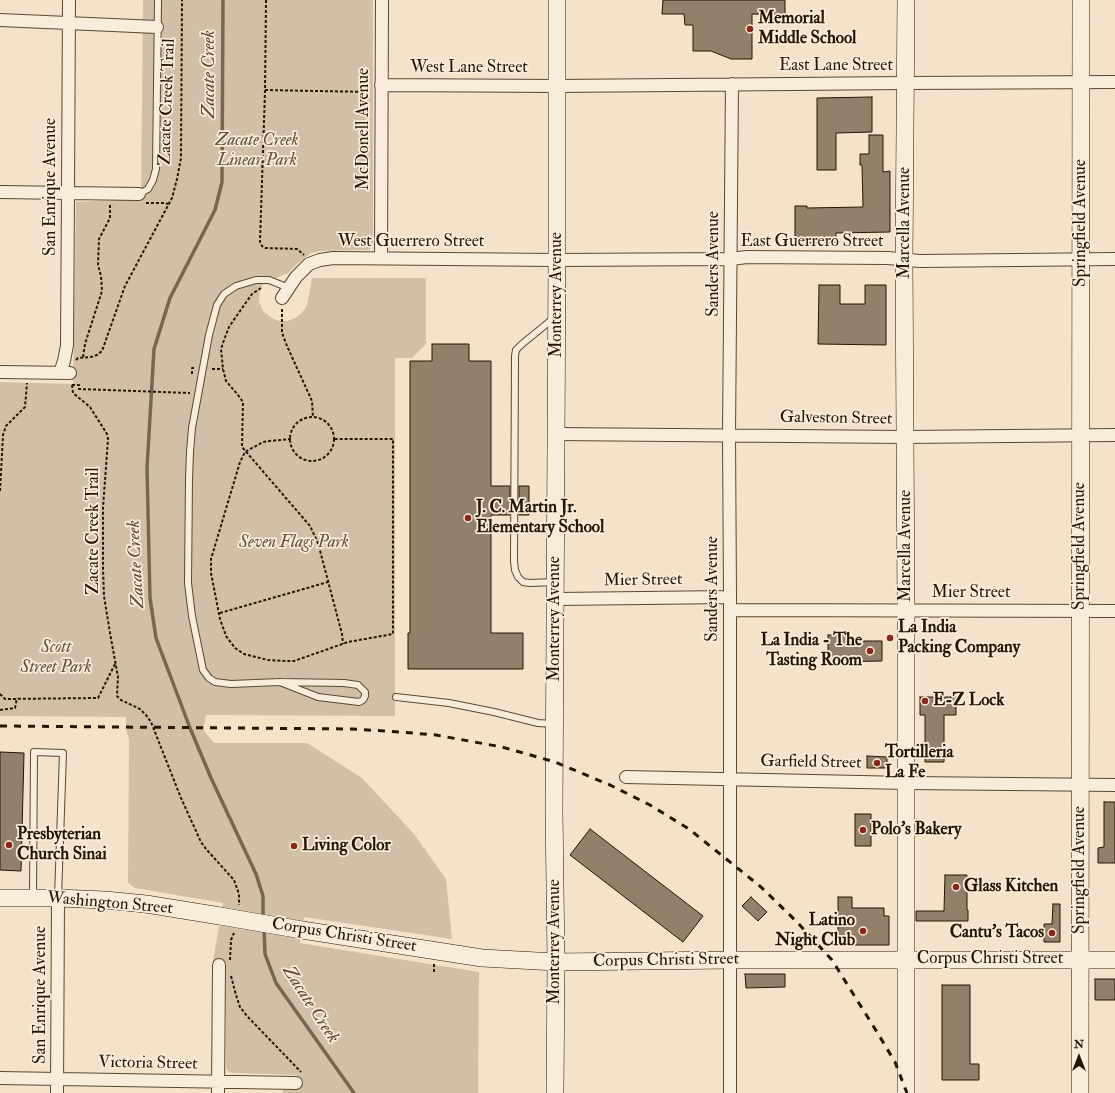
<!DOCTYPE html>
<html>
<head>
<meta charset="utf-8">
<style>
  body { margin:0 }
  #map { position:relative; width:1115px; height:1093px; overflow:hidden; background:#f4e3c8; font-family:"IM FELL Double Pica",serif }
  canvas { display:block }
  .north { position:absolute; left:1059px; top:1037px; width:40px; height:40px; -webkit-text-stroke:3px #f8eddb; paint-order:stroke; rotate:0deg; font-size:11px; font-weight:700; line-height:16px; text-align:center; color:#251601 }
  .north::after { content:''; display:block; margin:auto; width:14px; height:18px; background:#251601; clip-path:polygon(50% 0,100% 100%,50% 72%,0 100%) }
</style>
</head>
<body>
<div id="map">
<canvas width="1115" height="1093"></canvas>
<div class="north">N</div>
</div>
<script>
const ctx = document.querySelector('canvas').getContext('2d');
ctx.lineJoin = 'round';
function paint(path, color) {
  ctx.fillStyle = color;
  ctx.fill(path, 'evenodd');
}
function shape(rows) {
  const path = new Path2D();
  for (const r of rows) {
    if (r.length === 3) {
      path.moveTo(r[0] + r[2], r[1]);
      path.arc(r[0], r[1], r[2], 0, 2 * Math.PI);
      continue;
    }
    path.moveTo(r[0], r[1]);
    for (let i = 2; i < r.length; i += 2) path.lineTo(r[i], r[i + 1]);
  }
  return path;
}
function trace(path, color, width, dash) {
  ctx.strokeStyle = color;
  ctx.lineWidth = width;
  ctx.lineCap = dash ? 'butt' : 'round';
  ctx.setLineDash(dash || []);
  ctx.stroke(path);
}
function drawText(font, color, halo, rows, align = 'center') {
  ctx.font = font + ' "IM FELL Double Pica",serif';
  ctx.lineWidth = 3.5;
  ctx.setLineDash([]);
  ctx.textBaseline = 'middle';
  ctx.strokeStyle = halo;
  ctx.fillStyle = color;
  for (const [text, x, y, turn = 0] of rows) {
    ctx.save();
    ctx.translate(x, y);
    ctx.rotate((+turn || 0) * Math.PI / 180);
    ctx.textAlign = isNaN(turn) ? turn : align;
    if (halo) ctx.strokeText(text, 0, 0);
    ctx.fillText(text, 0, 0);
    ctx.restore();
  }
}
const green = shape([
  [143,0,373,0,373,243,371,248,368,250,364,250,320,251,311,253,298,263,288,273,264,283,260,289,259,302,263,311,272,318,279,321,287,321,295,318,301,314,306,307,308,301,312,278,426,278,426,344,412,358,395,358,395,716,206,715,204,725,204,731,214,743,307,743,362,778,414,834,446,879,452,939,304,917,300,943,479,972,478,1093,283,1093,283,1090,297,1090,297,1075,233,1073,229,1072,226,1068,226,963,213,961,223,903,135,888,128,883,129,739,126,730,126,717,0,716,0,382,73,384,76,202,141,199]
]);
const stream = shape([
  [223,0,222,182,215,210,170,298,154,349,147,468,150,598,156,638,190,728,211,778,256,874,263,896,263,919],
  [264,929,265,954,276,983,354,1093]
]);
const building = shape([
  [663,0,785,0,785,15,752,14,752,59,731,59,711,51,693,51,693,25,685,25,684,14,662,14,663,0],
  [872,97,872,132,836,133,836,170,817,170,817,98,872,97],
  [869,135,883,135,883,172,890,171,890,232,836,233,836,243,795,243,795,206,807,206,807,208,863,207,862,165,860,165,860,154,869,154,869,135],
  [819,285,840,285,840,304,865,304,865,285,886,285,886,345,818,344,819,285],
  [432,344,469,344,469,361,491,361,491,486,510,486,510,515,491,515,491,633,523,633,523,669,408,669,408,633,410,633,410,361,432,361,432,344],
  [519,486,529,486,529,515,519,515,519,486],
  [828,635,850,635,850,641,882,641,882,661,828,662,828,635],
  [920,697,956,697,956,715,944,715,944,762,925,762,925,715,920,715,920,697],
  [0,752,24,753,21,871,0,870,0,752],
  [867,756,887,757,887,768,867,768,867,756],
  [1104,802,1115,802,1115,863,1098,863,1098,848,1104,847,1104,802],
  [855,814,871,814,871,846,855,846,855,814],
  [590,829,703,916,683,942,570,855,590,829],
  [945,875,967,875,967,910,968,910,968,921,916,921,916,911,944,911,945,875],
  [751,897,767,912,758,921,742,906,751,897],
  [838,897,852,897,852,908,884,908,884,916,889,916,889,945,838,945,838,897],
  [1053,904,1060,904,1060,942,1044,942,1044,924,1052,924,1053,904],
  [745,974,785,974,785,987,746,988,745,974],
  [1095,979,1115,979,1115,1000,1095,1000,1095,979],
  [942,985,970,985,970,1064,979,1064,979,1080,942,1080,942,985]
]);
const path = shape([
  [266,0,265,91,260,242,262,246,265,248,297,249,304,255],
  [265,90,370,92],
  [146,203,165,203,168,204],
  [261,288,252,294,240,311,229,327,224,340,221,349,223,369,226,381,238,395,243,402,242,447,310,526,318,543,342,634,343,644],
  [282,309,282,333,287,346,312,401,313,417],
  [83,357,85,344,102,291,101,276,98,265,99,239,110,218,110,204],
  [76,360,78,358,91,357,97,355,102,351,125,286,172,198,177,179,181,158,182,0],
  [212,369,223,369],
  [192,374,192,368,195,368],
  [72,385,73,393,90,407,107,434,108,439,103,508,103,568,104,596,110,633,118,677,117,696,121,700,140,709,146,715,151,722,181,798,201,842,206,849,234,880,239,894,239,905],
  [72,385,79,385,79,389,190,393],
  [312,439,22],
  [291,439,269,441,263,442,245,452,240,462,211,559,211,573,220,619,226,636,235,648,244,654,268,660,287,661,294,661,348,642,393,634,393,439,334,439],
  [0,491,3,435,6,426,25,407,27,383],
  [220,613,328,582],
  [0,694,5,699,98,698,115,664],
  [0,710,15,708,17,698],
  [230,960,231,940,234,933],
  [434,972,434,964],
  [231,976,236,995,240,1007,247,1016,301,1072]
]);
const lane = shape([
  [139,194,148,189,153,180,156,169,158,0],
  [554,318,522,344,516,350,515,356,514,561,515,570,518,577,523,582,530,583,555,582],
  [280,682,318,697,359,702,363,700,365,696,365,692,358,685,344,683,280,682,231,684,215,682,209,678,203,670,192,616,188,583,189,479,190,452,192,428,209,335,217,305,224,294,236,286,256,280,269,280,289,288],
  [396,697,449,703,494,712,538,723,553,724],
  [33,896,34,752,63,753,58,897]
]);
const street = shape([
  [0,20,157,27],
  [381,85,557,86,906,83,1115,82],
  [0,192,139,194],
  [381,258,382,0],
  [282,298,296,277,309,264,320,260,333,258,557,260,731,259,747,257,888,258,920,261,1115,259],
  [0,372,70,373],
  [60,373,64,361,67,345,68,193,69,0],
  [556,434,905,437,1115,435],
  [556,599,730,597],
  [730,610,1115,611],
  [626,777,906,783,1115,785],
  [0,1078,296,1083],
  [57,1093,58,898],
  [218,1093,219,965],
  [730,1093,730,597,729,435,732,84]
]);
const secondary = shape([
  [0,898,58,898,105,900,146,904,220,916],
  [302,930,482,958,556,962,730,960,1115,960],
  [555,1093,556,962,554,810,557,260,557,0],
  [906,1093,906,610,904,259,906,0],
  [1080,1093,1081,0]
]);
const rail = shape([
  [0,726,352,729,400,732,436,735,502,747,555,762,610,785,650,805,689,829,761,887,796,921,832,960,877,1032,895,1062,907,1093]
]);
const secondaryBridge = shape([
  [220,916,302,930]
]);
const markers = [
  [750,29,4,"#8f2418"],
  [468,518,4,"#8f2418"],
  [890,638,4,"#8f2418"],
  [870,651,4,"#8f2418"],
  [925,701,4,"#8f2418"],
  [877,763,4,"#8f2418"],
  [863,830,4,"#8f2418"],
  [9,845,4,"#8f2418"],
  [294,846,4,"#8f2418"],
  [956,887,4,"#8f2418"],
  [863,931,4,"#8f2418"],
  [1052,933,4,"#8f2418"]
];
const poiNames = [
  ["Memorial",758,19],
  ["Middle School",758,39],
  ["J. C. Martin Jr.",476,508],
  ["Elementary School",476,528],
  ["La India",898,628],
  ["Packing Company",898,648],
  ["La India - The",862,641,"right"],
  ["Tasting Room",862,661,"right"],
  ["E-Z Lock",933,701],
  ["Tortilleria",885,753],
  ["La Fe",885,773],
  ["Polo's Bakery",871,830],
  ["Presbyterian",17,835],
  ["Church Sinai",17,855],
  ["Living Color",302,846],
  ["Glass Kitchen",964,887],
  ["Latino",855,921,"right"],
  ["Night Club",855,941,"right"],
  ["Cantu's Tacos",1044,933,"right"]
];
const streetNames = [
  ["East Lane Street",836,66],
  ["West Lane Street",469,68],
  ["Zacate Creek Trail",168,102,-88],
  ["McDonell Avenue",364,129,-90],
  ["San Enrique Avenue",51,187,-90],
  ["Marcella Avenue",905,223,-90],
  ["Springfield Avenue",1081,223,-90],
  ["West Guerrero Street",411,242],
  ["East Guerrero Street",812,242],
  ["Sanders Avenue",714,264,-90],
  ["Monterrey Avenue",557,295,-90],
  ["Galveston Street",836,419,1],
  ["Zacate Creek Trail",94,531,-90],
  ["Marcella Avenue",906,546,-90],
  ["Springfield Avenue",1080,546,-90],
  ["Mier Street",643,581,-1],
  ["Sanders Avenue",713,589,-90],
  ["Mier Street",971,593],
  ["Monterrey Avenue",555,619,-90],
  ["Garfield Street",811,763,1],
  ["Springfield Avenue",1080,870,-90],
  ["Washington Street",110,904,5],
  ["Corpus Christi Street",344,936,9],
  ["Monterrey Avenue",555,942,-90],
  ["Corpus Christi Street",990,959],
  ["Corpus Christi Street",666,961,-1],
  ["San Enrique Avenue",41,995,-90],
  ["Victoria Street",148,1064,1]
];
const parkNames = [
  ["Zacate Creek",257,141],
  ["Linear Park",257,161],
  ["Seven Flags Park",294,543],
  ["Scott",56,648],
  ["Street Park",56,668]
];
const waterNames = [
  ["Zacate Creek",210,74,-90],
  ["Zacate Creek",137,564,-93],
  ["Zacate Creek",310,1005,57]
];
paint(green, '#d1c0a6');
trace(stream, '#776750', 3.5);
paint(building, '#918168');
trace(building, '#251601', 1);
trace(lane, '#594933', 8);
trace(street, '#594933', 14);
trace(secondary, '#251601', 18);
trace(path, '#251601', 2, [3, 2]);
trace(lane, '#f8eddb', 6);
trace(street, '#f8eddb', 12);
trace(secondary, '#f8eddb', 17);
trace(rail, '#251601', 3, [7, 7]);
trace(secondaryBridge, '#251601', 18, []);
trace(secondaryBridge, '#f8eddb', 17);
for (const [x, y, r, color] of markers) {
  const dot = new Path2D();
  dot.arc(x, y, r, 0, 2 * Math.PI);
  ctx.fillStyle = color;
  ctx.fill(dot);
  trace(dot, '#f8eddb', 1.5);
}
drawText('bold 17px', '#251601', '#f8eddb', poiNames, 'left');
drawText('17px', '#251601', '#f8eddb', streetNames);
drawText('italic 17px', '#61523b', '#f8eddb', parkNames);
drawText('italic 18px', '#5c4c35', '#f8eddb', waterNames);
</script>
</body>
</html>
